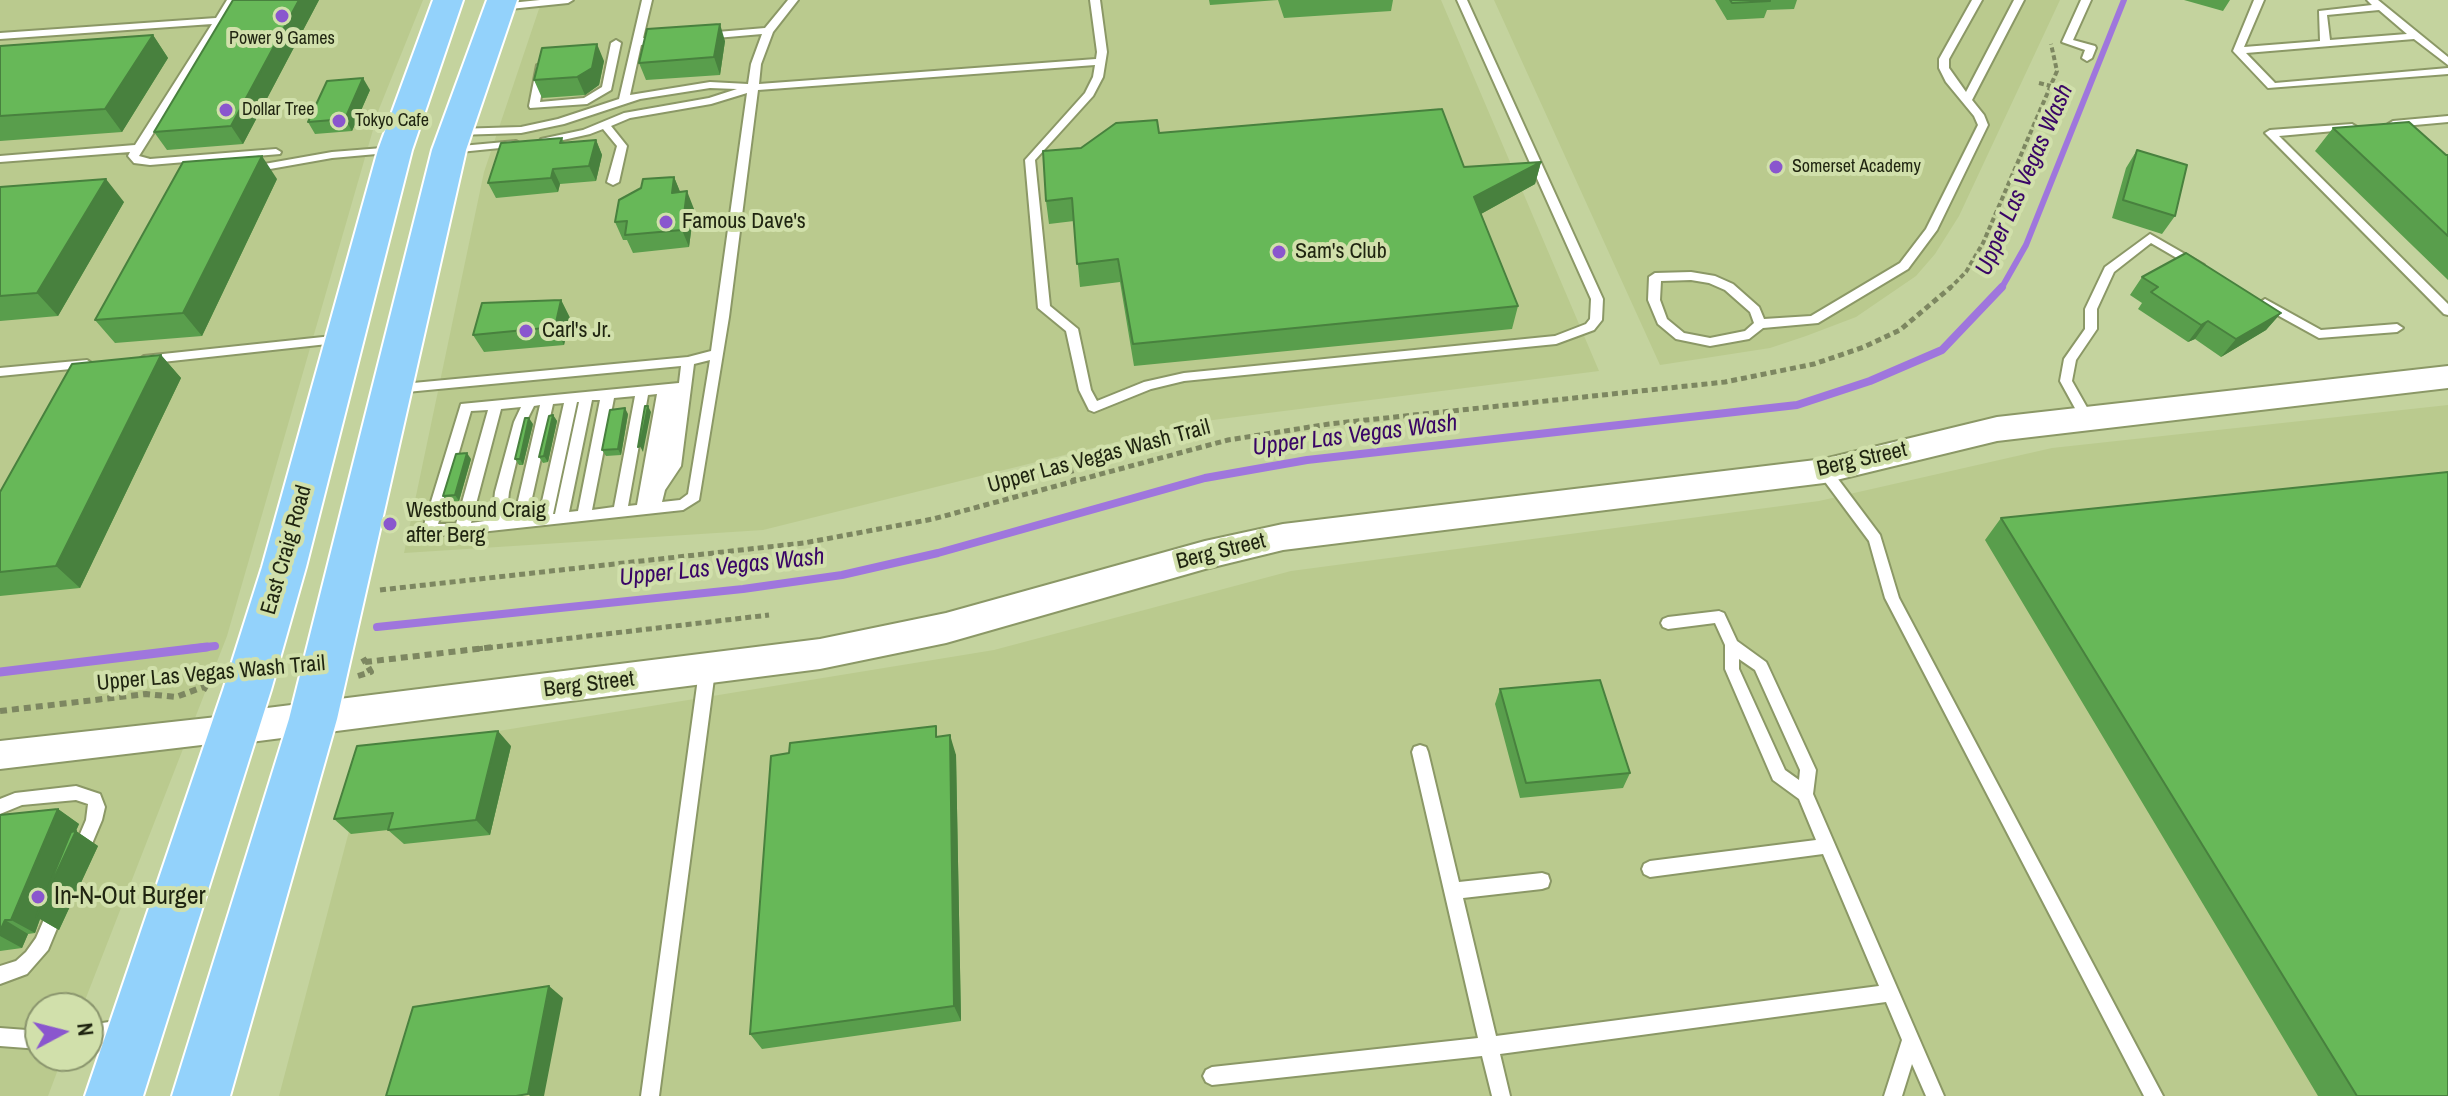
<!DOCTYPE html>
<html>
<head>
<meta charset="utf-8">
<style>
  body { margin:0 }
  #map { position:relative; width:2448px; height:1096px; overflow:hidden; background:#c4d39e; font-family:"Archivo Narrow",sans-serif }
  canvas { display:block }
  .north { position:absolute; left:24px; top:992px; width:80px; height:80px; box-sizing:border-box; background:#d1e0ab; border:2px solid #8a956d; border-radius:50%; rotate:83deg; font-size:22px; font-weight:700; line-height:32px; text-align:center; color:#1f2410 }
  .north::after { content:''; display:block; margin:auto; width:28px; height:36px; background:#8a56ce; clip-path:polygon(50% 0,100% 100%,50% 72%,0 100%) }
</style>
</head>
<body>
<div id="map">
<canvas width="2448" height="1096"></canvas>
<div class="north">N</div>
</div>
<script>
const ctx = document.querySelector('canvas').getContext('2d');
ctx.lineJoin = 'round';
function paint(path, color) {
  ctx.fillStyle = color;
  ctx.fill(path, 'evenodd');
}
function shape(rows) {
  const path = new Path2D();
  for (const r of rows) {
    path.moveTo(r[0], r[1]);
    for (let i = 2; i < r.length; i += 2) path.lineTo(r[i], r[i + 1]);
  }
  return path;
}
function trace(path, color, width, dash) {
  ctx.strokeStyle = color;
  ctx.lineWidth = width;
  ctx.lineCap = dash ? 'butt' : 'round';
  ctx.setLineDash(dash || []);
  ctx.stroke(path);
}
function drawText(font, color, halo, rows, align = 'center') {
  ctx.font = font + ' "Archivo Narrow",sans-serif';
  ctx.lineWidth = 8;
  ctx.setLineDash([]);
  ctx.textBaseline = 'middle';
  ctx.strokeStyle = halo;
  ctx.fillStyle = color;
  for (const [text, x, y, turn = 0] of rows) {
    ctx.save();
    ctx.translate(x, y);
    ctx.rotate((+turn || 0) * Math.PI / 180);
    ctx.textAlign = isNaN(turn) ? turn : align;
    if (halo) ctx.strokeText(text, 0, 0);
    ctx.fillText(text, 0, 0);
    ctx.restore();
  }
}
const built = shape([
  [0,0,423,0,379,109,227,636,82,1008,40,1008,40,1056,63,1056,48,1096,0,1096],
  [542,0,1441,0,1599,371,1197,422,763,530,404,553,484,172],
  [1494,0,2060,0,1959,216,1935,254,1916,276,1856,317,1806,336,1770,348,1660,365],
  [2448,405,2448,1096,279,1096,370,752,994,650,1291,571,1819,501,2052,448]
]);
const streamFar2 = shape([
  [2001,289,2026,245,2124,0]
]);
const streamFar1 = shape([
  [377,627,743,589,842,575,938,553,1205,478,1307,460,1797,405,1870,381,1942,350,2002,287],
  [190,649,215,646]
]);
const stream = shape([
  [0,672,207,647]
]);
const pathFar2 = shape([
  [2039,83,2051,86],
  [1949,289,1966,272,1983,243,2057,71,2051,44]
]);
const pathFar1 = shape([
  [1070,468,1074,480],
  [380,590,804,543,933,519,1228,440,1329,424,1725,382,1814,364,1864,347,1900,330,1951,287],
  [477,649,769,615]
]);
const path = shape([
  [365,662,494,647],
  [358,676,371,672,363,658],
  [0,711,146,694,176,697,203,687,210,691]
]);
const service = shape([
  [227,0,237,0,139,156,150,159,276,149,281,152,280,154,150,165,134,163,128,156,130,152,0,162,0,156,135,145,212,24,0,39,0,33,216,18,227,0],
  [540,0,573,0,568,3,500,10,495,7,500,4,540,0],
  [642,0,652,0,643,38,660,37,665,40,660,43,641,45,630,95,710,82,748,84,751,64,762,34,705,39,700,36,705,33,765,28,788,0,798,0,773,32,761,64,759,84,1096,59,1097,52,1090,0,1100,0,1107,52,1103,77,1093,96,1035,160,1050,306,1078,329,1091,390,1097,401,1144,382,1184,373,1555,336,1586,324,1590,319,1591,299,1457,0,1467,0,1603,299,1602,320,1594,330,1556,344,1184,381,1151,389,1094,412,1089,410,1079,390,1066,331,1038,308,1025,160,1085,93,1093,77,1095,65,758,90,729,317,699,500,683,510,462,534,443,535,425,532,423,528,461,404,679,383,681,366,396,393,392,391,390,388,392,385,688,357,711,351,747,93,711,104,630,118,611,126,627,146,619,182,613,185,607,182,617,146,603,129,590,134,545,144,540,141,541,139,583,130,624,113,709,98,737,89,710,88,640,99,564,124,521,133,456,135,451,132,456,129,521,127,558,119,619,99,642,0],
  [710,360,688,494,680,500,662,502,665,490,681,466,694,364,710,360],
  [657,394,637,505,628,506,648,395,657,394],
  [635,396,614,507,592,510,614,398,635,396],
  [592,400,600,400,578,511,569,512,592,400],
  [577,402,579,402,555,514,553,514,577,402],
  [564,403,539,515,528,516,553,404,564,403],
  [540,405,514,518,506,519,509,492,526,422,534,406,540,405],
  [521,407,514,422,495,492,492,520,471,523,501,409,521,407],
  [488,410,456,524,438,524,471,411,488,410],
  [1972,0,1982,0,1949,59,1949,68,1966,92,2014,0,2024,0,1972,100,1984,115,1988,125,1937,230,1908,269,1818,323,1763,328,1749,339,1710,346,1676,339,1658,324,1648,300,1649,277,1655,273,1691,272,1715,276,1733,284,1759,307,1764,319,1811,316,1900,263,1926,229,1978,125,1974,116,1946,82,1939,68,1939,59,1972,0],
  [1691,280,1709,283,1725,290,1750,312,1754,323,1745,331,1710,338,1684,333,1667,319,1660,300,1661,281,1691,280],
  [2081,0,2091,0,2073,40,2095,46,2096,48,2092,58,2087,61,2082,58,2085,50,2062,42,2081,0],
  [2254,0,2264,0,2244,47,2320,41,2319,11,2372,5,2367,0,2378,0,2448,57,2448,65,2414,39,2246,53,2275,83,2448,68,2448,74,2268,88,2233,51,2254,0],
  [2379,10,2407,34,2330,40,2327,15,2379,10],
  [616,40,621,43,611,90,587,104,530,108,529,106,537,65,546,67,540,102,584,98,602,87,611,43,616,40],
  [2448,116,2448,122,2393,127,2388,124,2393,121,2448,116],
  [2352,124,2357,127,2356,129,2279,136,2448,304,2448,315,2444,314,2265,133,2270,130,2352,124],
  [516,141,521,144,520,146,450,153,445,150,450,147,516,141],
  [395,147,399,148,399,152,332,158,253,172,248,169,253,166,332,152,395,147],
  [2150,234,2204,265,2202,268,2194,268,2151,243,2114,272,2097,309,2097,329,2076,360,2072,381,2093,418,2087,423,2082,421,2060,381,2064,359,2085,329,2085,309,2105,267,2150,234],
  [2265,299,2321,330,2397,324,2403,328,2397,332,2319,338,2261,306,2259,303,2265,299],
  [342,335,346,336,348,339,346,342,144,364,138,360,144,356,342,335],
  [87,360,93,364,91,367,0,376,0,368,87,360],
  [1824,466,1829,467,1880,535,1899,598,2163,1096,2144,1096,1885,598,1869,541,1817,471,1824,466],
  [1719,611,1724,613,1737,641,1766,662,1768,666,1816,770,1813,794,1944,1096,1926,1096,1912,1064,1902,1096,1884,1096,1902,1040,1886,1002,1500,1054,1510,1096,1492,1096,1482,1056,1212,1085,1206,1082,1203,1076,1206,1070,1212,1067,1478,1038,1412,752,1414,747,1420,745,1426,747,1428,752,1459,882,1542,873,1548,875,1550,881,1548,887,1542,889,1463,898,1496,1036,1879,986,1823,854,1650,877,1644,874,1642,869,1644,864,1650,861,1816,840,1799,799,1773,780,1725,669,1725,645,1715,623,1668,629,1663,627,1661,623,1663,619,1668,617,1719,611],
  [1739,659,1755,670,1800,770,1799,780,1785,770,1739,669,1739,659],
  [707,665,712,667,715,671,659,1096,641,1096,699,671,702,667,707,665],
  [76,786,100,794,105,807,102,820,86,858,80,861,74,858,72,853,86,820,88,804,76,800,22,805,0,814,0,799,15,793,76,786],
  [57,901,63,903,65,909,48,950,27,974,0,984,0,966,16,961,26,952,36,938,51,903,57,901],
  [123,1020,129,1023,132,1029,129,1035,88,1043,88,1025,123,1020],
  [0,1028,40,1031,40,1049,0,1046,0,1028]
]);
const minor = shape([
  [235,715,246,718,250,728,246,738,235,741,0,769,0,741,235,715]
]);
const tertiary = shape([
  [2448,366,2448,388,1997,441,1824,483,1283,550,1205,569,946,643,820,669,235,744,222,740,216,728,222,716,235,712,820,639,946,613,1205,541,1283,524,1824,459,1997,417,2448,366]
]);
const primary = shape([
  [433,0,463,0,412,150,306,567,271,690,143,1096,85,1096,223,690,262,567,378,150,433,0],
  [487,0,517,0,466,150,337,719,230,1096,172,1096,289,719,432,150,487,0]
]);
const wall = shape([
  [233,0,319,0,243,144,167,150,154,132],
  [1209,0,1393,0,1391,11,1284,18,1278,0,1210,5],
  [1715,0,1797,0,1794,9,1767,10,1764,18,1727,20],
  [2184,0,2230,0,2223,11],
  [153,35,168,58,122,132,0,141,0,46],
  [725,41,720,75,646,80,639,63],
  [604,61,599,85,585,95,542,98,534,80],
  [370,90,352,131,315,134,308,122],
  [2333,128,2448,155,2448,280,2315,151],
  [562,138,564,143,596,140,602,155,596,181,560,184,558,192,496,198,488,183],
  [1081,148,1464,167,1541,162,1535,184,1481,214,1518,306,1512,329,1134,366,1120,282,1080,287,1074,221,1049,224,1046,201],
  [2137,150,2175,216,2162,234,2112,218,2126,168],
  [674,177,680,192,694,209,689,247,633,253,627,240,623,240,615,222],
  [277,179,202,336,115,343,95,320],
  [0,187,124,202,58,316,0,321],
  [2142,277,2281,313,2266,330,2221,357,2195,339,2188,342,2138,309,2142,303,2130,295],
  [561,300,570,318,564,345,484,352,473,335],
  [161,355,181,378,80,588,0,596,0,492],
  [628,414,621,455,606,456,602,450],
  [553,415,557,421,548,462,543,463,539,457],
  [533,424,523,465,519,465,515,459],
  [471,459,459,501,447,502,443,496],
  [2001,518,2448,1096,2318,1096,1985,540],
  [1500,689,1630,773,1623,788,1520,798,1495,704],
  [940,736,956,755,961,1021,762,1049,750,1034],
  [511,746,490,835,404,844,388,830,351,834,334,819],
  [58,809,79,824,76,831,98,846,59,930,40,919,35,933,28,934,22,948,0,951,0,815]
]);
const shadedWall = shape([
  [299,0,319,0,243,144,231,126],
  [720,24,725,41,720,75,714,57],
  [153,35,168,58,122,132,105,109],
  [597,44,604,61,599,85,585,95,577,77],
  [363,78,370,90,352,131,345,119],
  [596,140,602,155,596,181,589,166],
  [262,156,277,179,202,336,183,313],
  [1541,162,1535,184,1470,220,1474,197],
  [553,169,560,184,558,192,551,178],
  [674,177,681,194,672,193],
  [106,179,124,202,58,316,37,293],
  [687,191,694,209,689,247,682,230],
  [561,300,570,318,564,345,555,327],
  [2281,313,2266,330,2221,357,2236,339],
  [2208,321,2195,339,2188,342,2201,325],
  [161,355,181,378,80,588,56,566],
  [648,406,651,412,643,452,640,446],
  [625,408,628,414,621,455,618,449],
  [553,415,557,421,548,462,544,456],
  [529,418,533,424,523,465,520,459],
  [467,453,471,459,459,501,455,495],
  [498,731,511,746,490,835,476,820],
  [950,735,956,755,961,1021,954,1006],
  [58,809,79,824,73,837,76,831,98,846,59,930,40,919,35,933,11,920],
  [5,920,28,934,22,948,0,936,0,931],
  [549,986,563,998,544,1096,530,1096,528,1094]
]);
const building = shape([
  [233,0,299,0,231,126,154,132,233,0],
  [1730,0,1770,0,1770,1,1732,3,1730,0],
  [720,24,714,57,639,63,647,29,720,24],
  [153,35,105,109,0,116,0,46,153,35],
  [597,44,592,68,577,77,534,80,542,48,597,44],
  [363,78,345,119,308,122,327,81,363,78],
  [1442,109,1464,167,1541,162,1474,197,1518,306,1133,344,1118,259,1077,264,1072,198,1046,201,1043,151,1081,148,1116,123,1157,120,1159,133,1442,109],
  [2409,122,2446,155,2448,155,2448,236,2333,128,2409,122],
  [562,138,560,143,596,140,589,166,553,169,551,178,488,183,501,143,562,138],
  [2137,150,2187,165,2175,216,2123,200,2137,150],
  [262,156,183,313,95,320,183,162,262,156],
  [674,177,672,193,687,191,682,230,625,235,627,221,615,222,619,200,641,188,643,179,674,177],
  [106,179,37,293,0,296,0,187,106,179],
  [2186,253,2281,313,2236,339,2208,321,2201,325,2151,292,2158,287,2142,277,2186,253],
  [561,300,555,327,473,335,482,303,561,300],
  [161,355,56,566,0,572,0,492,72,364,161,355],
  [645,406,648,406,640,446,638,447,645,406],
  [625,408,618,449,602,450,610,410,625,408],
  [553,415,544,456,539,457,549,416,553,415],
  [525,418,529,418,520,459,515,459,525,418],
  [467,453,455,495,443,496,456,454,467,453],
  [2448,472,2448,1096,2357,1096,2001,518,2448,472],
  [1600,680,1630,773,1526,783,1500,689,1600,680],
  [936,726,936,737,950,735,954,1006,750,1034,771,756,789,753,790,743,936,726],
  [498,731,476,820,388,830,393,813,334,819,357,746,498,731],
  [58,809,11,920,5,920,0,931,0,815,58,809],
  [76,831,36,917,71,832,76,831],
  [549,986,528,1094,516,1096,386,1096,413,1007,549,986]
]);
const markers = [
  [282,16,8,"#8a56ce"],
  [226,110,8,"#8a56ce"],
  [339,121,8,"#8a56ce"],
  [1776,167,8,"#8a56ce"],
  [666,222,8,"#8a56ce"],
  [1279,252,8,"#8a56ce"],
  [526,331,8,"#8a56ce"],
  [390,524,8,"#8a56ce"],
  [38,897,8,"#8a56ce"]
];
const farPoinames = [
  ["Power 9 Games",282,39,"center"],
  ["Dollar Tree",242,110],
  ["Tokyo Cafe",355,121],
  ["Somerset Academy",1792,167]
];
const poiNames = [
  ["Famous Dave's",682,222],
  ["Sam's Club",1295,252],
  ["Carl's Jr.",542,331],
  ["Westbound Craig",406,511],
  ["after Berg",406,536]
];
const streetNames = [
  ["Upper Las Vegas Wash Trail",1099,457,-15],
  ["Berg Street",1862,460,-13],
  ["East Craig Road",287,550,-74],
  ["Berg Street",1221,552,-14],
  ["Upper Las Vegas Wash Trail",211,674,-5],
  ["Berg Street",589,685,-7]
];
const waterNames = [
  ["Upper Las Vegas Wash",2025,180,-66],
  ["Upper Las Vegas Wash",1355,436,-7],
  ["Upper Las Vegas Wash",722,568,-6]
];
const nearPoinames = [
  ["In-N-Out Burger",54,897]
];
paint(built, '#baca8e');
trace(streamFar2, '#9f76dd', 6);
trace(streamFar1, '#9f76dd', 8);
trace(stream, '#9f76dd', 9);
trace(service, '#8b9866', 4);
trace(minor, '#8b9866', 4);
trace(tertiary, '#8b9866', 4);
trace(primary, '#fff', 4);
trace(pathFar2, '#7d8761', 4, [5, 3]);
trace(pathFar1, '#7d8761', 5, [6, 4]);
trace(path, '#7d8761', 6, [7, 5]);
paint(service, '#fff');
paint(minor, '#fff');
paint(tertiary, '#fff');
paint(primary, '#93d2fb');
paint(wall, '#599e4c');
paint(shadedWall, '#48813e');
paint(building, '#67b858');
trace(building, '#48813e', 2);
for (const [x, y, r, color] of markers) {
  const dot = new Path2D();
  dot.arc(x, y, r, 0, 2 * Math.PI);
  ctx.fillStyle = color;
  ctx.fill(dot);
  trace(dot, '#d1e0ab', 3);
}
drawText('18px', '#1f2410', '#d1e0ab', farPoinames, 'left');
drawText('22px', '#1f2410', '#d1e0ab', poiNames, 'left');
drawText('22px', '#1f2410', '#d1e0ab', streetNames);
drawText('italic 24px', '#390566', '#d1e0ab', waterNames);
drawText('26px', '#1f2410', '#d1e0ab', nearPoinames, 'left');
</script>
</body>
</html>
